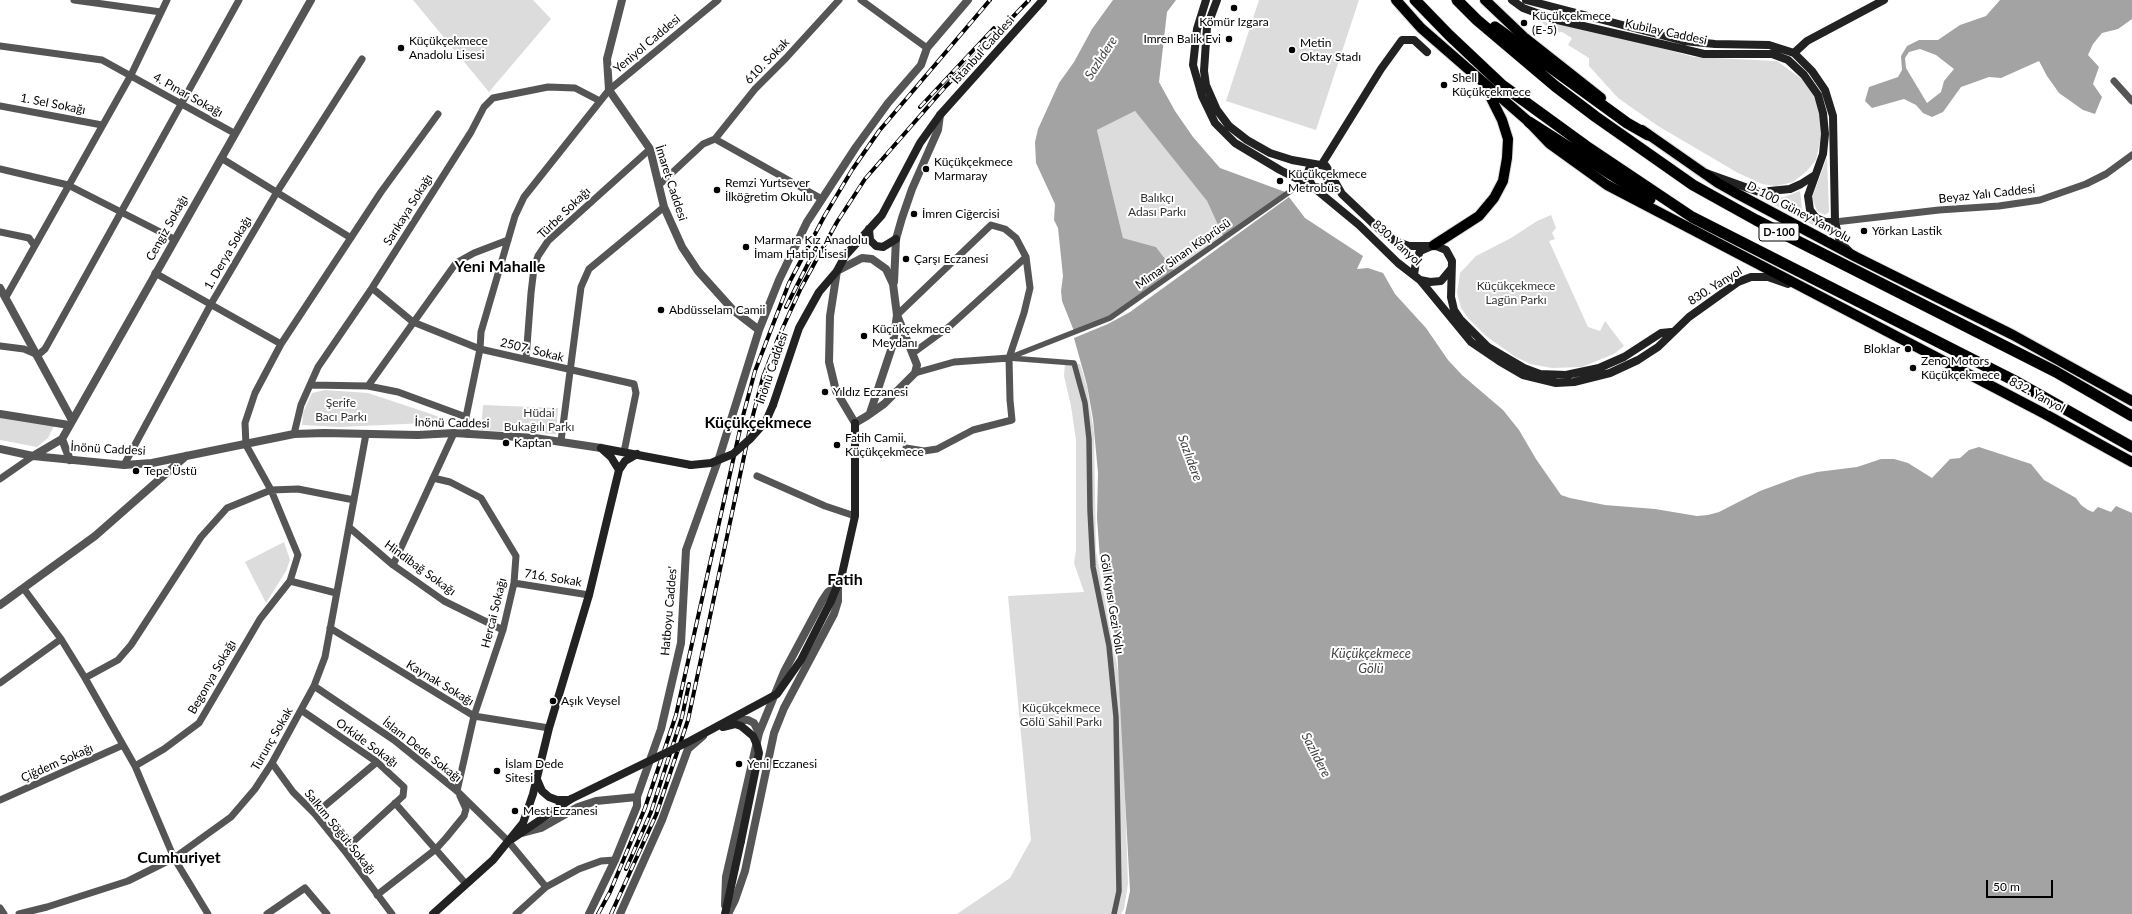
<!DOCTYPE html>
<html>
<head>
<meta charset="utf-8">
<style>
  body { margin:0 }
  #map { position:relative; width:2132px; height:914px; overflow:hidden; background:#fff; font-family:Lato,sans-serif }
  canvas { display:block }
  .scale { position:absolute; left:1986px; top:880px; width:67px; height:18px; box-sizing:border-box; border:2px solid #000; border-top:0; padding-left:5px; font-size:12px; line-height:14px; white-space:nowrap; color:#000; -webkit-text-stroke:3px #fff; paint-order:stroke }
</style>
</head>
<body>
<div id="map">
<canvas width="2132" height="914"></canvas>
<div class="scale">50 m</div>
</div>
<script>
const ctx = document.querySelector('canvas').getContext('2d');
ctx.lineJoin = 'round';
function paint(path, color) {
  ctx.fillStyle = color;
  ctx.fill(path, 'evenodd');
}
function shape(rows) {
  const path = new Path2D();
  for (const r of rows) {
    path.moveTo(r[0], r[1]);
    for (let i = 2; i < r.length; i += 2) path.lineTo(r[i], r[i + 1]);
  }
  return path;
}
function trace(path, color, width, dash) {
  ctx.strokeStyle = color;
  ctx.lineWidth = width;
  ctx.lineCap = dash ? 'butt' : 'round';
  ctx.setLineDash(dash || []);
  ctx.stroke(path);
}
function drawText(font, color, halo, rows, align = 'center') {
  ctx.font = font + ' Lato,sans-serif';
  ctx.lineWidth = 4;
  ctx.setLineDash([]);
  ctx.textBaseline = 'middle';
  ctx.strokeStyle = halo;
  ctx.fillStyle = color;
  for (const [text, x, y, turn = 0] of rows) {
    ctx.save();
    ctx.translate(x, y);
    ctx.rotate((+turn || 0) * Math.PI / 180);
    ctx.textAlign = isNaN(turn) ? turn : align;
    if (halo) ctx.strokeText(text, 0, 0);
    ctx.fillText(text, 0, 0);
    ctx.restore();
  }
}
const green = shape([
  [413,0,533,0,551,19,489,92],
  [1259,0,1359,0,1316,130,1226,101],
  [1541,21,1604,33,1694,57,1777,61,1803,80,1819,105,1821,137,1816,160,1806,172,1793,182,1776,186,1762,184,1738,173,1658,126,1618,98,1589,66,1589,58,1568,45,1572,38,1562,32,1552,33],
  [1135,111,1207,201,1223,236,1175,272,1156,247,1123,238,1097,130],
  [1827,157,1829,212,1825,215,1817,211,1812,198],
  [1800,191,1802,209,1817,227,1765,200,1784,197],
  [1551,215,1556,228,1552,233,1555,239,1549,241,1588,327,1600,331,1605,321,1624,346,1614,354,1582,367,1552,368,1530,364,1514,356,1486,336,1468,318,1461,308,1457,293,1460,273,1476,256,1511,238,1537,221],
  [1065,362,1080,364,1087,387,1094,433,1096,551,1119,676,1123,736,1128,884,1124,909,1121,914,957,914,1010,878,1031,840,1008,596,1084,592,1074,563,1076,550,1076,440,1071,406,1064,376],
  [325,390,368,393,434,415,454,424,425,423,340,427,302,425,303,413,312,393],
  [483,405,558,408,556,434,481,430],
  [0,417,54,426,48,438,37,447,0,440],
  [284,542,290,560,286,571,266,603,245,562]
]);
const water = shape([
  [1113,0,1176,0,1167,12,1159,82,1175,111,1193,137,1220,168,1288,193,1223,236,1207,201,1135,111,1097,130,1123,238,1156,247,1175,272,1110,318,1074,331,1062,301,1061,291,1063,276,1058,228,1054,220,1055,204,1036,163,1035,142,1038,129,1059,83,1074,62,1092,29],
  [2000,0,2132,0,2132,19,2118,29,2102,33,2093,44,2088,55,2099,67,2093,84,2102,97,2095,114,2083,110,2059,93,2047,76,2039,61,2001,78,1989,77,1961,87,1943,112,1932,117,1923,113,1916,105,1904,99,1872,108,1865,101,1869,87,1898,77,1902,70,1901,56,1907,46,1919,40,1938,40,1960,25,1986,16],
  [1920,49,1936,55,1954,69,1944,81,1941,92,1927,103,1906,68,1905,58,1909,52],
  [1289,197,1305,218,1363,256,1357,269,1368,268,1383,273,1395,294,1426,328,1448,360,1462,375,1503,410,1519,430,1536,459,1561,495,1570,498,1605,505,1655,509,1697,516,1708,515,1719,512,1760,491,1798,477,1817,472,1857,467,1881,459,1894,459,1908,463,1932,478,1950,459,1960,458,1969,450,1979,447,2031,464,2044,480,2076,498,2081,505,2088,510,2093,512,2098,507,2111,512,2116,506,2132,513,2132,914,1125,914,1130,891,1117,647,1100,559,1097,518,1098,473,1093,419,1087,385,1074,338,1108,324,1130,312]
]);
const pedestrian = shape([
  [1011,357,1110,318,1295,188,1301,181],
  [1009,358,1074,363,1085,403,1089,439,1090,510,1093,567,1109,646,1116,717,1119,891,1114,914]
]);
const minor = shape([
  [74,0,161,12],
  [861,0,927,48],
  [0,46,102,60,234,133],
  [2114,81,2132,101],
  [0,106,102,125],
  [715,139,755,89,786,58,839,0],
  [221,158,351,238],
  [0,169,68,185,174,239],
  [659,185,703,144,715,139,822,199],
  [1835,222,1939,210,1999,206,2040,200,2086,184,2106,174,2132,155],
  [0,232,29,238,34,245],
  [155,273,281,344],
  [372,288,413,322,480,349,634,384,636,393,624,452],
  [6,297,131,75,167,0],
  [897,315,991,225,1005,229,1016,238,1026,257,1030,288,1024,313,1009,358,1010,400,1012,420,973,430,937,449,924,451,906,448],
  [0,346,24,349,38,355,45,349,239,0],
  [913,353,950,326,1026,257],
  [526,359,531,293,534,268,538,256,548,241,650,149],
  [915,373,954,362,1009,358],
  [310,385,368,386,398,392,466,417],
  [368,386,456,263,474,253,508,240],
  [294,434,301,405,318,367,372,288,471,132,484,107,493,98,548,87,575,88,600,101],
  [467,434,466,417,480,349,481,332,515,216,524,197,609,90,718,0],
  [561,441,581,287,589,269,664,207],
  [124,465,211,304,277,192,362,59],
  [757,476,825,506,855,516],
  [433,478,450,482,481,498,516,556,514,583,503,630,474,716,457,791],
  [0,479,33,456],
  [350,528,393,565,444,601,503,630],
  [393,565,454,433],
  [514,583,589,595],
  [24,589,61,639,85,678,135,766,174,858,208,914],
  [336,593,290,581,298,555,271,490,246,445,245,423,255,393,281,344,381,192,438,114],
  [330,628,474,716,549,728],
  [85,678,118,660,131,645,201,537,227,508,271,490,298,489,354,500],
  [0,683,61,639],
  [314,686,394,740,457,791,508,841,546,887],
  [301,710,377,762,404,787,403,796,344,850],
  [272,763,293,792,315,814,344,850,392,914],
  [135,766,164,749,199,723,260,619,290,581],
  [0,800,123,745],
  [395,803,466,884],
  [315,814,377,762],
  [377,895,436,849,446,838,464,816,466,809,460,796],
  [0,908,4,914],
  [19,914,47,907,128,881,174,858,231,817,255,789,272,763,314,686,325,657,366,434],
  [267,914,305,888,327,914],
  [516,914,546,887,579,869,601,861,615,860]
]);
const tertiary = shape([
  [622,0,607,59,609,90,650,149,664,207,682,247,698,271,733,310,759,330],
  [894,282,896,239,902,218,912,189,938,130,940,115],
  [0,288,72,420],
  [870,413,893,344,897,315,893,284,886,269,872,259,862,258,837,271,830,316,829,362,836,391,855,423,867,416,884,404,915,373,917,365,897,315],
  [0,414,69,425],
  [62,439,70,460],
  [0,449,33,456,124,465,152,463,294,434,324,433,418,435,454,433,535,438,601,448],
  [33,456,62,439,311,0],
  [0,605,95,536,186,456],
  [735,720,748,720,754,723,759,733],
  [522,833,541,828,578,807,596,801,637,797],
  [725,905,726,877,759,733,784,672,822,601,828,592,838,585],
  [589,914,615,860,637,806,637,797,661,729,681,643,686,550,720,455,759,330,779,280,807,222,856,147,888,103,921,65,927,48,968,0],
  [620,914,662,820,688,749,703,736],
  [728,914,735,900,745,871,774,733,784,708,834,614,838,601,838,585]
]);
const secondary = shape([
  [1206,0,1197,29,1193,65,1202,96,1215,123,1235,143,1280,170,1313,187,1359,225,1398,263,1420,280,1471,342,1499,361,1523,375,1556,383,1574,382,1610,373,1638,360,1658,347,1689,317,1738,282,1751,277,1768,277,1788,284],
  [1217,0,1207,27,1204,71,1206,85,1217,110,1229,126,1247,140,1270,153,1292,160,1326,166,1342,194,1380,230,1395,241,1409,246,1430,246],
  [1512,0,1523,8,1553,19,1683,49,1704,54,1772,54,1788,60,1804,75,1818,95,1823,113,1825,134,1823,154,1808,196,1810,210,1816,218,1825,222,1835,222],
  [1526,0,1684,41,1715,44,1769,45,1794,53,1812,71,1825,90,1833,116,1835,222,1840,242,1849,251],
  [1794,53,1807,41,1884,0],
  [1322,164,1381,69,1402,40,1414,40,1427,52],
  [1313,165,1309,169,1307,176,1313,187,1323,188,1329,183,1332,176],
  [1706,173,1759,192,1790,189,1801,184,1815,175],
  [869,229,870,240,876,246,883,247,896,239],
  [1414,275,1416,261,1420,251,1434,245,1446,250,1452,261,1451,297,1454,310,1460,319,1488,347,1524,368,1540,374,1566,375,1599,368,1624,357,1661,333,1671,332],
  [1420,280,1430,282,1441,281,1451,269],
  [773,405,799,328,819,292,837,271,845,256,882,215,920,143,940,115,1043,0],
  [601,448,691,465],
  [601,448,611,457,619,470],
  [831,601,842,574,855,516,855,423],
  [536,777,542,791,549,797,557,800,568,800],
  [512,839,571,799],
  [433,914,493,860,523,823,533,794,549,728,589,595,619,470,625,461,637,454],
  [725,914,741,841]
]);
const primary = shape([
  [1396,0,1421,28,1529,122,1550,144,1607,185,2045,414,2132,462],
  [1485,0,1525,38,1601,98],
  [1642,130,1718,183,1734,192,1856,257,2013,335,2132,401],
  [1434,245,1479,216,1494,198,1503,181,1507,158,1508,139,1502,120,1486,88]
]);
const trunk = shape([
  [1415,0,1449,35,1502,85,1586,146,1692,217,2017,382,2132,447],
  [1457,0,1477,20,1555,86,1596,117,1693,185,1756,220,2056,372,2132,416],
  [1495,27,1627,123,1648,135],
  [1529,122,1650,199]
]);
const rail = shape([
  [920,107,994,28],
  [786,307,816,248],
  [626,869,651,812,682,717,689,684],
  [598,914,610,892,645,808,676,715,743,416,755,371,789,283,825,215,852,170,879,131,990,0],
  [611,914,656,815,688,720,752,419,763,377,779,336,801,288,837,222,865,179,946,86,1029,0]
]);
const secondaryBridge = shape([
  [691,465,711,463,733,454,750,439,766,421,773,405],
  [723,727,735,724,741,726,753,736,757,745,759,753,741,841],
  [571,799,690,741,777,694,801,660,831,601]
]);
const markers = [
  [1234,8,4,"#000"],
  [1524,23,4,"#000"],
  [1229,39,4,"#000"],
  [401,48,4,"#000"],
  [1292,50,4,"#000"],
  [1444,85,4,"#000"],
  [926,169,4,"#000"],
  [1280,181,4,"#000"],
  [717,190,4,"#000"],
  [914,214,4,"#000"],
  [1864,231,4,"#000"],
  [746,247,4,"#000"],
  [906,259,4,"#000"],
  [661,310,4,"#000"],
  [864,336,4,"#000"],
  [1908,349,4,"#000"],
  [1913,368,4,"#000"],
  [825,392,4,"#000"],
  [506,443,4,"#000"],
  [837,445,4,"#000"],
  [136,471,4,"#000"],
  [553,701,4,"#000"],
  [739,764,4,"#000"],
  [497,771,4,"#000"],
  [515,811,4,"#000"]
];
const shields = [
  [1779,232,40]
];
const shieldNames = [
  ["D-100",1779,232]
];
const poiNames = [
  ["Küçükçekmece",1532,16],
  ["(E-5)",1532,30],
  ["Kömür Izgara",1234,22,"center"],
  ["Imren Balik Evi",1221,39,"right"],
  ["Küçükçekmece",409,41],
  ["Anadolu Lisesi",409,55],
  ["Metin",1300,43],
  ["Oktay Stadı",1300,57],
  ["Shell",1452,78],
  ["Küçükçekmece",1452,92],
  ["Küçükçekmece",934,162],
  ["Marmaray",934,176],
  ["Küçükçekmece",1288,174],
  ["Metrobüs",1288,188],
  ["Remzi Yurtsever",725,183],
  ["İlköğretim Okulu",725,197],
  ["İmren Ciğercisi",922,214],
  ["Yörkan Lastik",1872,231],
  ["Marmara Kız Anadolu",754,240],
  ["İmam Hatip Lisesi",754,254],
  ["Çarşı Eczanesi",914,259],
  ["Abdüsselam Camii",669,310],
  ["Küçükçekmece",872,329],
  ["Meydanı",872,343],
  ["Bloklar",1900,349,"right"],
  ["Zeno Motors",1921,361],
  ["Küçükçekmece",1921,375],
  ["Yıldız Eczanesi",833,392],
  ["Fatih Camii,",845,438],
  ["Küçükçekmece",845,452],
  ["Kaptan",514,443],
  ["Tepe Üstü",144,471],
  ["Aşık Veysel",561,701],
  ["İslam Dede",505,764],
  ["Sitesi",505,778],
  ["Yeni Eczanesi",747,764],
  ["Mest Eczanesi",523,811]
];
const streetNames = [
  ["Kubilay Caddesi",1666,32,12],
  ["Yeniyol Caddesi",647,44,-40],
  ["İstanbul Caddesi",983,50,-48],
  ["610. Sokak",767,61,-46],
  ["4. Pınar Sokağı",188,95,29],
  ["1. Sel Sokağı",53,104,11],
  ["İmaret Caddesi",671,183,72],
  ["Beyaz Yalı Caddesi",1987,194,-6],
  ["Sarıkaya Sokağı",408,210,-58],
  ["D-100 Güney Yanyolu",1799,212,28],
  ["Türbe Sokağı",564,213,-44],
  ["Cengiz Sokağı",167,228,-61],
  ["830. Yanyol",1397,243,42],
  ["1. Derya Sokağı",228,253,-60],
  ["Mimar Sinan Köprüsü",1183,254,-35],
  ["830. Yanyol",1715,286,-32],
  ["2507. Sokak",532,350,14],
  ["İnönü Caddesi",772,368,-71],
  ["832. Yanyol",2037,395,28],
  ["İnönü Caddesi",452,423,1],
  ["İnönü Caddesi",108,449,3],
  ["Hindibağ Sokağı",420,568,36],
  ["716. Sokak",553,578,9],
  ["Göl Kıyısı Gezi Yolu",1112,604,81],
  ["Hatboyu Caddes'",669,611,-85],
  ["Hercai Sokağı",494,613,-76],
  ["Begonya Sokağı",212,677,-60],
  ["Kaynak Sokağı",440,683,31],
  ["Turunç Sokak",272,739,-60],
  ["Orkide Sokağı",367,743,36],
  ["İslam Dede Sokağı",422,750,38],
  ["Çiğdem Sokağı",57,763,-24],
  ["Salkım Söğüt Sokağı",340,832,51]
];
const parkNames = [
  ["Balıkçı",1157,198],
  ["Adası Parkı",1157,212],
  ["Küçükçekmece",1516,286],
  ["Lagün Parkı",1516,300],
  ["Şerife",341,403],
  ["Bacı Parkı",341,417],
  ["Hüdai",539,413],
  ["Bukağılı Parkı",539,427],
  ["Küçükçekmece",1061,708],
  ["Gölü Sahil Parkı",1061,722]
];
const waterNames = [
  ["Sazlıdere",1101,58,-57],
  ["Sazlıdere",1190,458,70],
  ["Küçükçekmece",1371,654],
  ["Gölü",1371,669],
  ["Sazlıdere",1316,755,63]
];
const districtNames = [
  ["Yeni Mahalle",500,267],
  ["Küçükçekmece",758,423],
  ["Fatih",845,580],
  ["Cumhuriyet",179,858]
];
paint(green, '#dcdcdc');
paint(water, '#a3a3a3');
trace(primary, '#dbdbdb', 12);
trace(trunk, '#dbdbdb', 12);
trace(pedestrian, '#555', 5.5);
trace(minor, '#555', 7);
trace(tertiary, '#555', 8);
trace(secondary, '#222', 8);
trace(primary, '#000', 10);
trace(trunk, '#000', 11);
trace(rail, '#000', 4);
trace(rail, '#fff', 2.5, [8]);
trace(secondaryBridge, '#222', 8);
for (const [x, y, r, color] of markers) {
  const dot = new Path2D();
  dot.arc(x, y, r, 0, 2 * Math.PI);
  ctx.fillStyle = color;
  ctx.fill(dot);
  trace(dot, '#fff', 1.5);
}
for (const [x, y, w] of shields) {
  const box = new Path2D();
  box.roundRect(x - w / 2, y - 9, w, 18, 3);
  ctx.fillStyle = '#fff';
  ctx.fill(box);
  trace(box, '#000', 1);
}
drawText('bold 11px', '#000', null, shieldNames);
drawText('12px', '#000', '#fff', poiNames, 'left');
drawText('12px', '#000', '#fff', streetNames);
drawText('12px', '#333', '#fff', parkNames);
drawText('italic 13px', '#444', '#fff', waterNames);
drawText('bold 16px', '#000', '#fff', districtNames);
</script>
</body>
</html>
